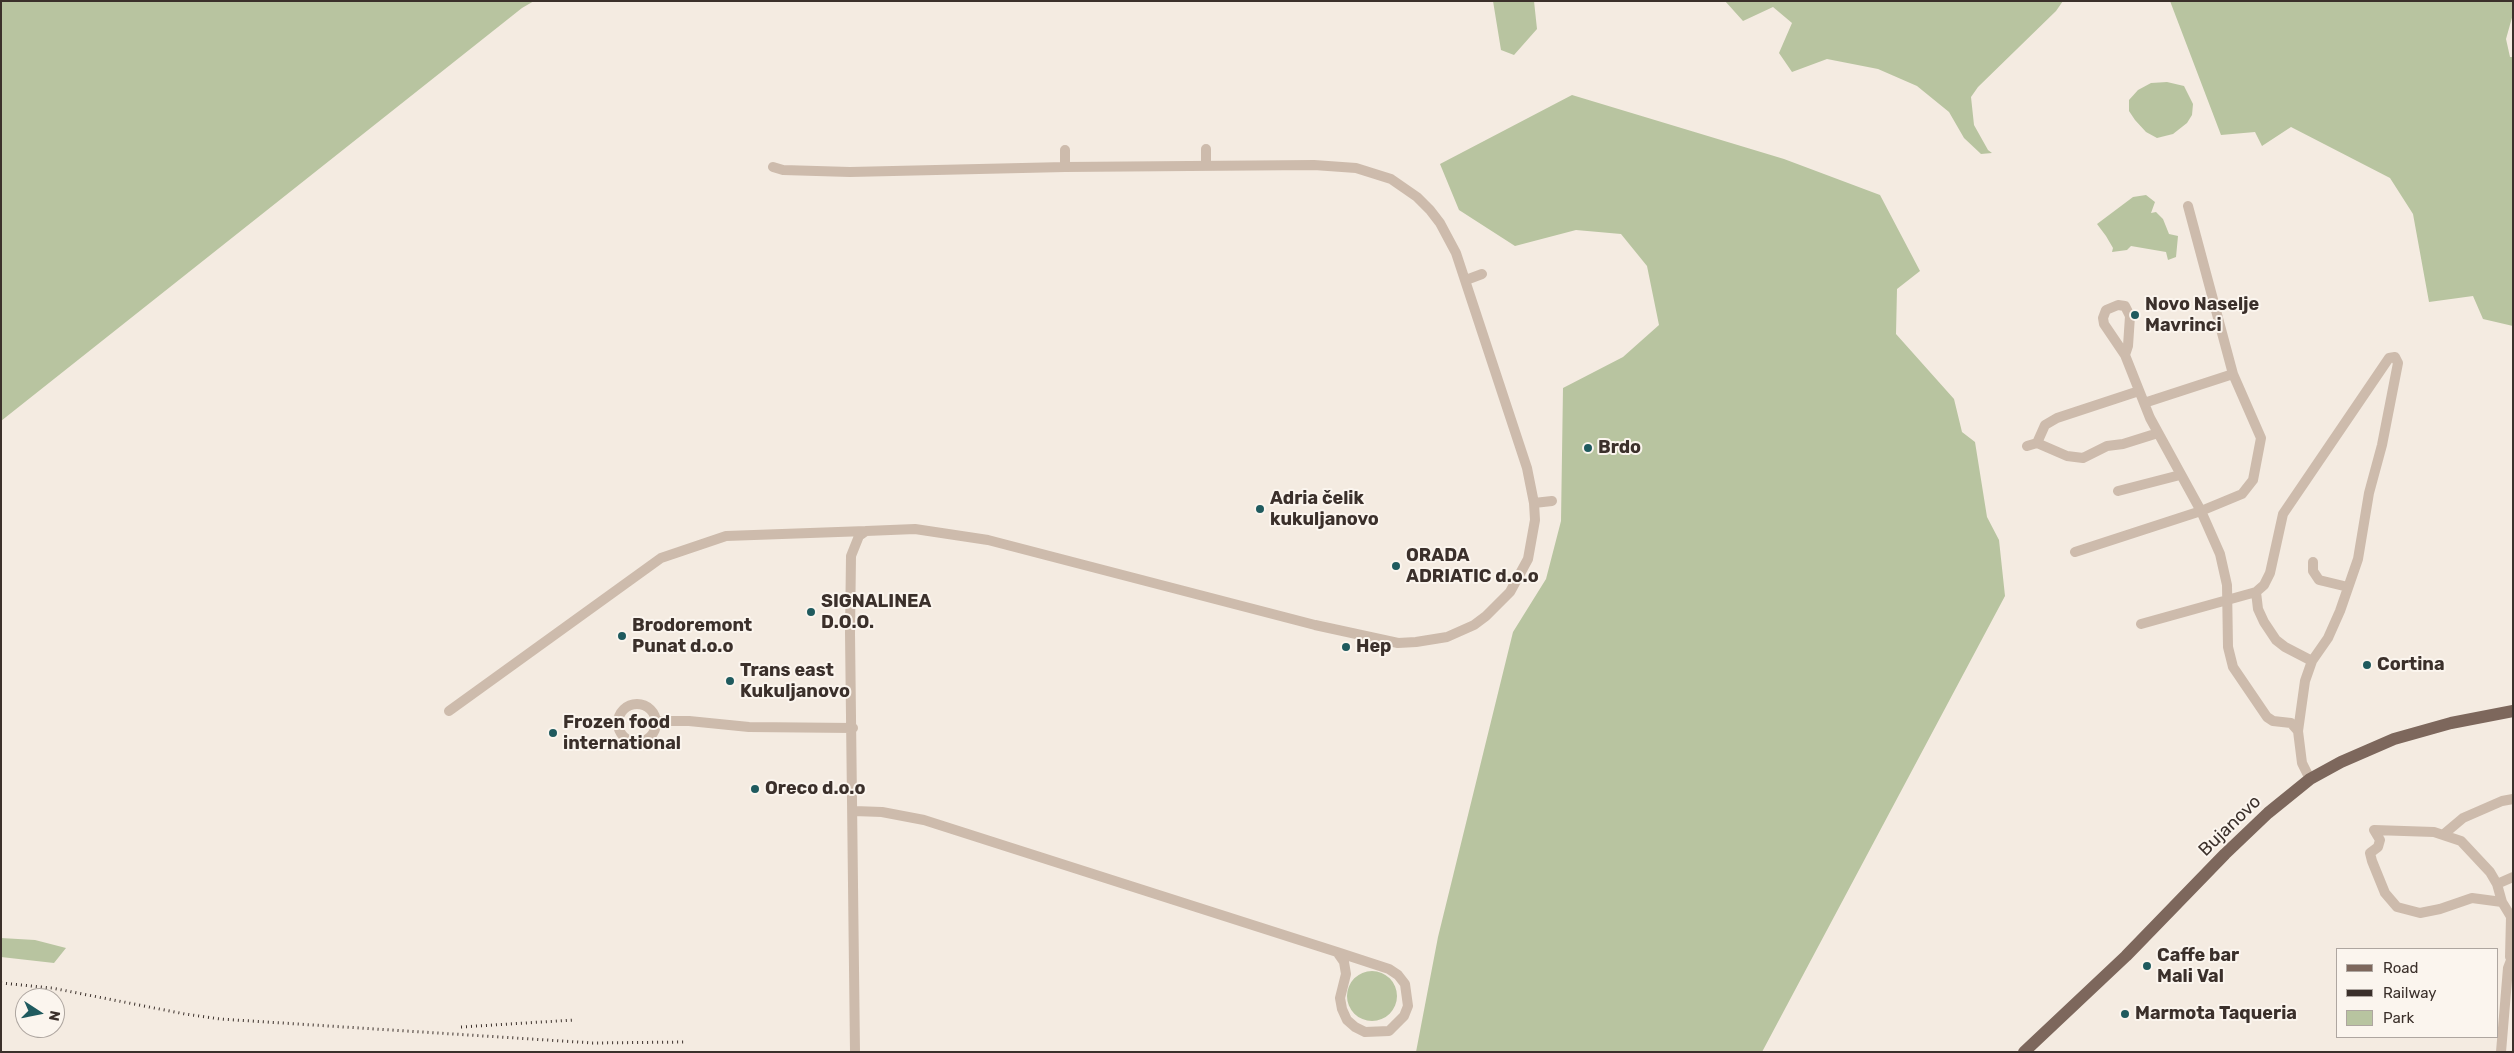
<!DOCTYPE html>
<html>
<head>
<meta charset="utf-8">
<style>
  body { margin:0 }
  #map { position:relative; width:2514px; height:1053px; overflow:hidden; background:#f4ebe1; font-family:Rubik,sans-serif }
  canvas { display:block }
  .frame { position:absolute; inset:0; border:2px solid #3b302b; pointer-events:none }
  .legend { position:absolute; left:2336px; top:948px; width:162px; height:90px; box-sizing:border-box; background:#fbf5ee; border:1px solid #aea6a0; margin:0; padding:6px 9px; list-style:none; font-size:15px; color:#3b302b }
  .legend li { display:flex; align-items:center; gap:10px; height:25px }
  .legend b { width:25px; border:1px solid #aea6a0 }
  .north { position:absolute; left:15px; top:988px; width:50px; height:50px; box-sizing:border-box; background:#fbf5ee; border:1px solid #aea6a0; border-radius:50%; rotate:101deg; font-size:14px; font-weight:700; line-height:20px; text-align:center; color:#3b302b }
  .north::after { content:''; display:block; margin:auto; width:18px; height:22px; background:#1f5a5e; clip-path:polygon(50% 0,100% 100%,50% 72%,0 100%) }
</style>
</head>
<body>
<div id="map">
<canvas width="2514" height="1053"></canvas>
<div class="frame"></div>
<ul class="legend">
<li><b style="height:6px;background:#7d675c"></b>Road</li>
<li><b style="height:6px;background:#3b302b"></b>Railway</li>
<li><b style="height:14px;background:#b8c4a0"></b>Park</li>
</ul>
<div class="north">N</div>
</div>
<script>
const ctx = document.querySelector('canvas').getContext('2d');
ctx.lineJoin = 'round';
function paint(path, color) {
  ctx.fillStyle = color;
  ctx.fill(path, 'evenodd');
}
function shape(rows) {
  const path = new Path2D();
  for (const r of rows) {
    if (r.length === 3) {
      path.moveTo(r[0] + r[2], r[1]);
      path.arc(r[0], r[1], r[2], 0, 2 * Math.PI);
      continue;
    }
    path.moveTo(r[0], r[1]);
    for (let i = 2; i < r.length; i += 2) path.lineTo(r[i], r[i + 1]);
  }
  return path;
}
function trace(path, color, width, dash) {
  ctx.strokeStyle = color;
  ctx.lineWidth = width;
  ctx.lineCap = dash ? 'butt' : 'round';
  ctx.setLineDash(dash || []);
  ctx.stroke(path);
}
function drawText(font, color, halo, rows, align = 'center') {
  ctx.font = font + ' Rubik,sans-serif';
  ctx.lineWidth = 4;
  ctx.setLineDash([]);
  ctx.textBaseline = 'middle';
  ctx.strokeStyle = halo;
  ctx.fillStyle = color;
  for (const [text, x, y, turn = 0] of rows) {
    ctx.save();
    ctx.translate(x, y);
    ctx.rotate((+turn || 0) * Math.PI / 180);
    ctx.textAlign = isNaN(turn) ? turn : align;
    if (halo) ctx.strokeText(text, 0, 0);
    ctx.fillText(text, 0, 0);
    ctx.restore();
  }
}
const green = shape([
  [1,1,534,1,522,8,1,421],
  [1493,1,1534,1,1537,29,1514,55,1501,50],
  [1725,1,2063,1,2056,11,1978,87,1971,97,1974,125,1988,150,1992,153,1981,154,1964,138,1949,112,1917,86,1878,69,1827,59,1792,72,1779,53,1792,23,1773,7,1743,21],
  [2170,1,2513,1,2513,14,2506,39,2510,57,2513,57,2513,326,2483,319,2473,296,2429,302,2413,214,2390,178,2291,127,2262,146,2255,132,2221,135],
  [2167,82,2184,86,2193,104,2192,115,2187,123,2173,134,2157,138,2146,132,2135,120,2129,111,2129,100,2138,90,2151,83],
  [1572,95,1784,159,1880,195,1920,271,1897,289,1896,334,1954,399,1962,432,1975,442,1987,517,1999,540,2005,596,1762,1052,1416,1052,1438,937,1513,632,1546,579,1561,521,1563,388,1623,357,1659,325,1647,266,1621,234,1576,230,1515,246,1459,210,1440,164],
  [2146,195,2155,202,2151,213,2156,212,2163,219,2169,234,2178,236,2176,257,2168,260,2166,252,2131,246,2127,250,2112,252,2113,248,2106,236,2097,224,2133,197],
  [1,938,35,940,66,948,54,963,1,957],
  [1372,996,25]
]);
const minor = shape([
  [1206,149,1206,166],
  [773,167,783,170,850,172,1065,167,1314,165,1356,168,1391,179,1417,197,1430,210,1440,223,1456,253,1527,468,1534,503,1535,520,1528,559,1510,592,1486,616,1474,625,1447,637,1416,642,1398,643,1315,625,988,540,915,529,866,531,859,536,851,556,850,633,855,1052],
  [1065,167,1065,150],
  [1466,280,1482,274],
  [2125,355,2128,346,2130,316,2125,306,2118,305,2106,310,2103,318,2104,324,2125,355,2150,418,2201,511,2220,554,2227,585,2228,647,2233,667,2267,717,2273,721,2291,723,2298,731],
  [2144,403,2233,374],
  [2037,443,2045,425,2057,418,2139,391],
  [2027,446,2037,443,2067,456,2083,458,2107,446,2123,444,2158,433],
  [2118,491,2180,475],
  [1534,503,1552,501],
  [2075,552,2201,511,2242,494,2253,480,2261,438,2233,374,2188,206],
  [2313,562,2313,571,2319,580,2348,587],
  [2256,592,2258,609,2264,622,2276,640,2285,647,2312,661],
  [2141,624,2256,592,2264,585,2270,573,2283,514,2389,358,2395,357,2398,363,2382,445,2369,493,2358,559,2340,611,2328,638,2312,661,2305,681,2298,731,2302,763,2310,779],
  [637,723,19],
  [449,711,661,558,726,536,866,531],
  [656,721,689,721,749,727,853,728],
  [854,811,882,812,924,820,1337,952],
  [2444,834,2463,818,2502,801,2513,799],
  [2497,884,2513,877],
  [2502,902,2472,898,2440,909,2420,913,2397,907,2385,893,2372,861,2370,853,2378,847,2380,840,2374,830,2434,832,2461,841,2490,872,2497,884,2502,902,2513,920],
  [1337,952,1389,969,1398,975,1405,984,1408,1006,1404,1016,1389,1031,1365,1032,1355,1027,1347,1020,1342,1009,1340,998,1346,974,1344,962,1337,952],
  [2510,957,2511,917],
  [2501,1052,2508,968,2513,955]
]);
const major = shape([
  [2024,1052,2126,956,2225,854,2268,813,2310,779,2341,762,2394,739,2451,723,2513,711]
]);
const rail = shape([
  [1,983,52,988,185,1014,220,1019,593,1043,686,1042],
  [461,1027,574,1020]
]);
const markers = [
  [2135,315,5,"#1f5a5e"],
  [1588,448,5,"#1f5a5e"],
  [1260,509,5,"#1f5a5e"],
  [1396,566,5,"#1f5a5e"],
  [811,612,5,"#1f5a5e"],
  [622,636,5,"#1f5a5e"],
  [1346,647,5,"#1f5a5e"],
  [2367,665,5,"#1f5a5e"],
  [730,681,5,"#1f5a5e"],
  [553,733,5,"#1f5a5e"],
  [755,789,5,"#1f5a5e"],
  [2147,966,5,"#1f5a5e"],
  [2125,1014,5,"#1f5a5e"]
];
const poiNames = [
  ["Novo Naselje",2145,305],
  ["Mavrinci",2145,326],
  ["Brdo",1598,448],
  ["Adria čelik",1270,499],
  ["kukuljanovo",1270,520],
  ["ORADA",1406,556],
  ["ADRIATIC d.o.o",1406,577],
  ["SIGNALINEA",821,602],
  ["D.O.O.",821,623],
  ["Brodoremont",632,626],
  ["Punat d.o.o",632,647],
  ["Hep",1356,647],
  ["Cortina",2377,665],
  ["Trans east",740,671],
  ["Kukuljanovo",740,692],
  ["Frozen food",563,723],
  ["international",563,744],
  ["Oreco d.o.o",765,789],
  ["Caffe bar",2157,956],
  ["Mali Val",2157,977],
  ["Marmota Taqueria",2135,1014]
];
const streetNames = [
  ["Bujanovo",2230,826,-44]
];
paint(green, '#b8c4a0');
trace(minor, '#cdbbac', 10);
trace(major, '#7d675c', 12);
trace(rail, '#3b302b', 3, [1, 4]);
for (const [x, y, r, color] of markers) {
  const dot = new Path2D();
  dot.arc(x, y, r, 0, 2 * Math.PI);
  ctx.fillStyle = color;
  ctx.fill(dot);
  trace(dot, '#fbf5ee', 2);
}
drawText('bold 18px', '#3b302b', '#fbf5ee', poiNames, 'left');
drawText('18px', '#3b302b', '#fbf5ee', streetNames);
</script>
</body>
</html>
